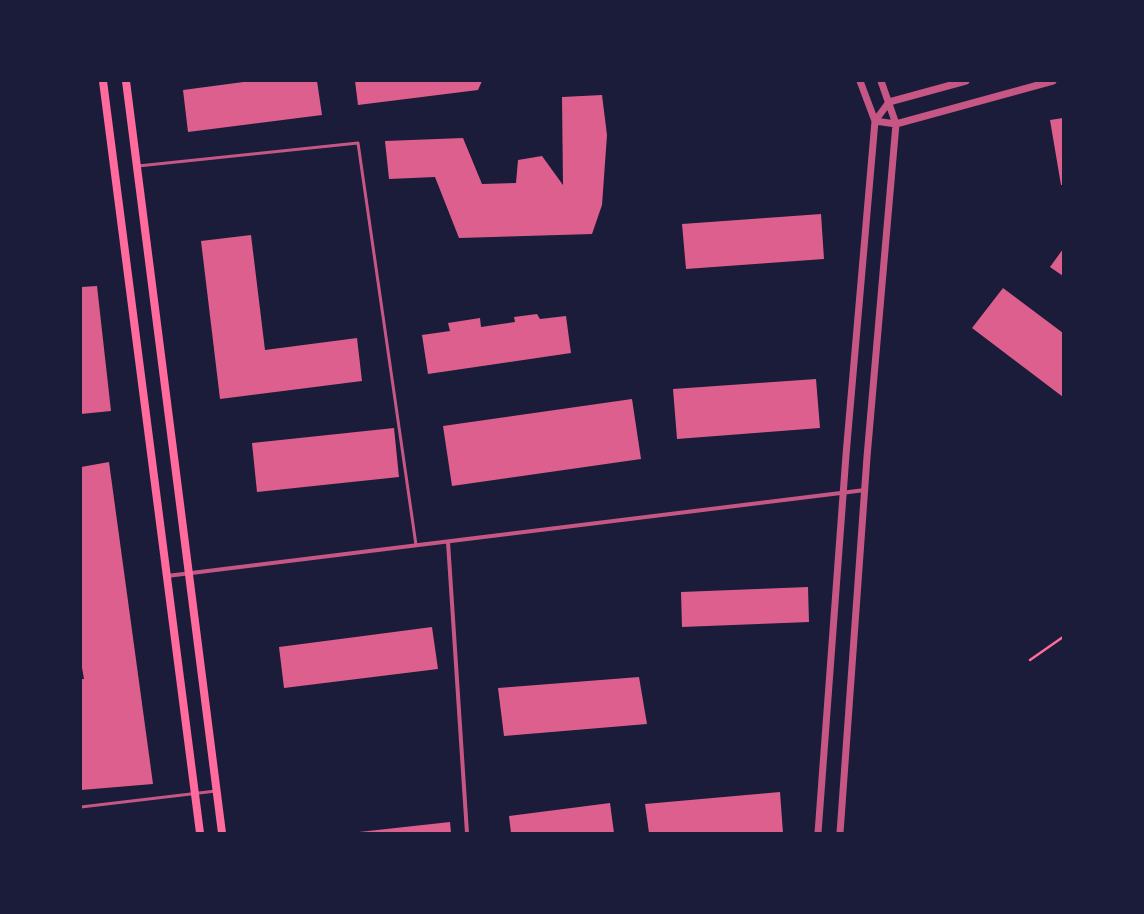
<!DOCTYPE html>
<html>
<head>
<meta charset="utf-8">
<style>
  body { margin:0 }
  #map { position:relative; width:1144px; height:914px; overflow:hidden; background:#1b1b3a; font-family:"PT Sans",sans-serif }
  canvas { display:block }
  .frame { position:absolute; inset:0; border:82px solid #1b1b3a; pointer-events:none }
</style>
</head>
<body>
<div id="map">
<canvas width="1144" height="914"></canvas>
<div class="frame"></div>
</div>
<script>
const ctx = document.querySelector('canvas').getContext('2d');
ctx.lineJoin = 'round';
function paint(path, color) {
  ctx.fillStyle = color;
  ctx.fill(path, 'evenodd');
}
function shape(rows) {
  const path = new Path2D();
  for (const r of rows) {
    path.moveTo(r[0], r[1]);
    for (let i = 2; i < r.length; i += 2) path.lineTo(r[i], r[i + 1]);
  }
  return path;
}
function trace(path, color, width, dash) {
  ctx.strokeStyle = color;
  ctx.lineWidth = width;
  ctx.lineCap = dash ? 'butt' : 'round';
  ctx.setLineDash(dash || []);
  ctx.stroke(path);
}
const building = shape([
  [251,81,317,81,322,115,188,132,183,90],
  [355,81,482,81,478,90,358,105],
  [602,95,607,135,602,205,592,234,459,238,435,177,389,179,385,141,463,138,482,184,516,183,518,160,542,156,563,185,562,97],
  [1063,118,1063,185,1061,185,1050,120],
  [821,214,824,259,686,269,682,224],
  [251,235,265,350,357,338,362,381,220,399,201,241],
  [1063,249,1063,276,1050,267],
  [97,286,111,411,81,414,81,287],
  [1003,288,1063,333,1063,397,972,328],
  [537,314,540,319,566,316,571,353,428,374,422,335,450,331,448,323,480,318,481,327,515,322,514,317],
  [816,379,820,428,677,439,673,389],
  [632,399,641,459,452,486,443,426],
  [394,428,399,477,257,492,252,443],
  [109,462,153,784,81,790,81,679,84,679,81,662,81,467],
  [808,587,809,622,682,627,681,592],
  [432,627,438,669,284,688,279,647],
  [639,677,647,724,504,736,498,688],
  [780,792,783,833,649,833,645,804],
  [610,803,614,833,511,833,509,816],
  [450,822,451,833,360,833,359,832]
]);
const path = shape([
  [1030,660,1063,637]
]);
const service = shape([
  [138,166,358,143,416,545],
  [81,807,216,791]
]);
const minor = shape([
  [448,542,467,833],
  [167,576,865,490]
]);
const tertiary = shape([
  [966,81,889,102,875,121,896,124,1053,81],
  [818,833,846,455,875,121,860,81],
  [840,833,867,457,896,124,881,81]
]);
const secondary = shape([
  [103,81,200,833],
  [126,81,222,833]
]);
paint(building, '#dd5f8e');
trace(path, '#ff6b9d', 2.5);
trace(service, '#c65784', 3);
trace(minor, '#c65784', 4);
trace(tertiary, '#c65784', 7);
trace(secondary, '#ff6b9d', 8);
</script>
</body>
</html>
